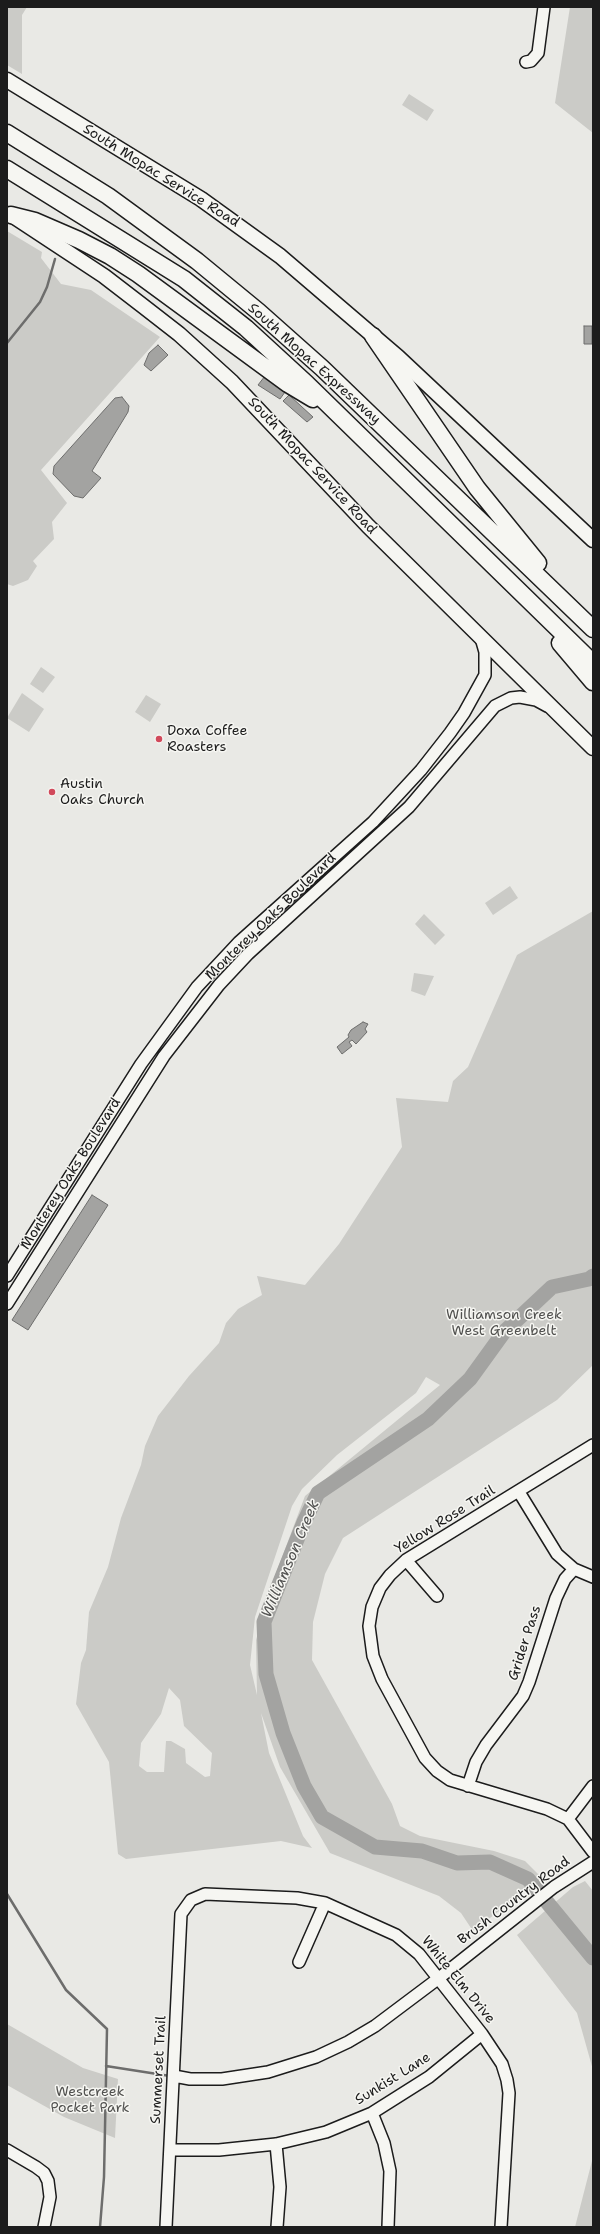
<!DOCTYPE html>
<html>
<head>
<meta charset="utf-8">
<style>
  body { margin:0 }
  #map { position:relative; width:600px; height:2234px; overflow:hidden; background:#e9e9e5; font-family:"Shantell Sans",sans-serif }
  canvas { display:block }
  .frame { position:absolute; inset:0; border:8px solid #1c1c1c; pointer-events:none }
</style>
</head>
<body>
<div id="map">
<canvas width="600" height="2234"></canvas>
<div class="frame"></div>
</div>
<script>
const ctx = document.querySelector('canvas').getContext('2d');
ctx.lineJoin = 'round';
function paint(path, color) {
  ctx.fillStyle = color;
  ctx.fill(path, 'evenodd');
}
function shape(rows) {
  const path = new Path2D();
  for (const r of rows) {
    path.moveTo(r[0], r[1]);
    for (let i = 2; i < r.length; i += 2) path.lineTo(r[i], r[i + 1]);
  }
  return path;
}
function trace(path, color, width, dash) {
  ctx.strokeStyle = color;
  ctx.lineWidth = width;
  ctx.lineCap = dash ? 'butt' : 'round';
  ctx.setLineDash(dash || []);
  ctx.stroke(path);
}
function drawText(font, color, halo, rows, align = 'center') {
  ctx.font = font + ' "Shantell Sans",sans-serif';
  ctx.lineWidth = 3;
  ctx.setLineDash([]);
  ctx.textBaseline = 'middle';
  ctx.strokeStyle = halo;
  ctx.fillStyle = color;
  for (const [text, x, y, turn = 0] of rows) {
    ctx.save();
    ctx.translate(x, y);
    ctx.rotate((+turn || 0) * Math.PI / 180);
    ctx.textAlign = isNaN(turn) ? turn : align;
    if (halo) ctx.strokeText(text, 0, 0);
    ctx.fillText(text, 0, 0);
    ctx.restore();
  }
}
const green = shape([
  [7,7,27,7,22,15,22,74,7,65],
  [570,7,593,7,593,133,555,103],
  [409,94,434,110,427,121,402,105],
  [7,231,42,252,41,258,61,284,91,290,160,337,41,470,67,503,52,522,54,539,33,561,37,566,28,580,13,586,7,584],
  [41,667,55,677,43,693,30,684],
  [22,693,44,709,29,732,7,718],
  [146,695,161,704,150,722,135,712],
  [510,886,518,898,493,915,485,903],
  [593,911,593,1365,557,1400,343,1538,325,1574,313,1622,312,1660,392,1804,400,1826,420,1836,494,1851,525,1861,542,1878,473,1931,461,1913,439,1896,330,1853,280,1767,261,1713,269,1753,303,1836,312,1848,281,1841,126,1859,118,1854,109,1762,76,1704,81,1663,86,1650,89,1612,108,1567,121,1518,141,1465,145,1446,158,1416,189,1376,219,1343,226,1323,238,1309,262,1295,257,1276,305,1285,339,1244,402,1147,396,1098,448,1102,453,1081,468,1067,517,955],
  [426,1377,440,1385,305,1496,273,1581,256,1640,257,1695,250,1665,255,1617,292,1506,302,1489,337,1455,416,1393],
  [169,1688,180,1700,184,1726,212,1753,210,1776,205,1777,186,1763,185,1749,171,1741,166,1741,164,1772,147,1772,139,1766,141,1743,161,1714],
  [424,914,445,935,435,945,415,924],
  [414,973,434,976,425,996,411,991],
  [585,1881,593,1891,593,2070,577,2013,517,1935,573,1887],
  [7,2024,83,2068,118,2079,115,2138,64,2117,7,2085],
  [593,2157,593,2227,575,2227]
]);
const water = shape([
  [584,326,592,326,592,344,584,344,584,326],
  [158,345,168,355,151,371,144,365,149,353,158,345],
  [265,376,285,392,280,399,258,385,265,376],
  [289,395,313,417,307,422,283,401,289,395],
  [122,397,129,406,128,412,92,471,101,478,83,498,74,496,53,474,54,466,115,398,122,397],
  [363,1022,368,1024,365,1029,367,1032,356,1044,352,1040,349,1042,352,1046,342,1054,337,1047,349,1037,348,1035,351,1030,363,1022],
  [92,1195,108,1205,28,1330,12,1320,92,1195]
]);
const stream = shape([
  [7,343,40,302,47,287,55,259],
  [7,1894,66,1990,107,2029,104,2177,100,2227],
  [106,2066,170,2076]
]);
const river = shape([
  [593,1276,589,1279,552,1287,504,1332,470,1379,428,1419,318,1493,304,1522,264,1622,266,1674,283,1733,304,1786,322,1817,375,1847,422,1851,457,1863,490,1862,528,1879,593,1958]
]);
const minor = shape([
  [526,62,531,61,538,53,544,7],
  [7,1276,141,1064,197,987,239,942,373,822,421,770,450,733,464,713,485,675,485,652,481,638],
  [7,1304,164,1056,219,985,248,954,409,807,495,706,511,698,520,697,536,700,547,706],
  [593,1445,406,1560,390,1575,380,1588,372,1607,369,1626,373,1656,382,1679,425,1758,437,1771,450,1780,547,1809,568,1819,593,1852],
  [519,1492,557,1554,574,1569,593,1577],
  [406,1560,437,1596],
  [468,1786,476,1762,486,1745,523,1696,529,1682,556,1598,565,1579,574,1569],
  [568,1819,593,1786],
  [299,1962,325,1903],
  [174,2076,190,2079,222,2079,268,2072,316,2057,348,2042,375,2026,439,1978,554,1887,593,1862],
  [372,2113,384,2143,390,2171,388,2227],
  [276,2144,280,2187,277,2227],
  [7,2150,36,2167,44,2173,48,2181,50,2197,44,2227],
  [170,2150,219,2150,276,2144,326,2132,372,2113,429,2077,482,2034],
  [166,2227,181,1914,191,1900,205,1894,297,1898,325,1903,396,1935,419,1954,482,2034,502,2064,507,2080,509,2093,501,2227]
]);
const major = shape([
  [7,80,201,199,280,256,398,357,593,540],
  [16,218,104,276,143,306,179,334,232,382,368,526,593,748]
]);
const highway = shape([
  [7,133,108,196,197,261,259,312,322,368,593,629],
  [7,169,184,279,246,328,307,384,593,663],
  [11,215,35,221,79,240,110,256,138,274,288,384,313,399],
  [373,336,477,488,538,563],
  [560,643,593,682]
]);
const markers = [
  [159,739,4,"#d1495b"],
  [52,792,4,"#d1495b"]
];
const streetNames = [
  ["South Mopac Service Road",161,176,32],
  ["South Mopac Expressway",314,364,42],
  ["South Mopac Service Road",312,466,47],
  ["Monterey Oaks Boulevard",271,917,-44],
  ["Monterey Oaks Boulevard",71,1174,-58],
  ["Yellow Rose Trail",445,1520,-32],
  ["Grider Pass",525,1643,-72],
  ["Brush Country Road",514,1901,-37],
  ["White Elm Drive",458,1980,51],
  ["Summerset Trail",159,2070,-87],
  ["Sunkist Lane",393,2079,-32]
];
const poiNames = [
  ["Doxa Coffee",167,731],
  ["Roasters",167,747],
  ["Austin",60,784],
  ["Oaks Church",60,800]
];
const parkNames = [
  ["Williamson Creek",504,1315],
  ["West Greenbelt",504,1331],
  ["Westcreek",90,2092],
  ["Pocket Park",90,2108]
];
const waterNames = [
  ["Williamson Creek",291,1559,-67]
];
paint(green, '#cbcbc7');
paint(water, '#a3a3a1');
trace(water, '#6d6d6c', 1);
trace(stream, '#6d6d6c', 2.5);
trace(river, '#a3a3a1', 15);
trace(minor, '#1c1c1c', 14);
trace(major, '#1c1c1c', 17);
trace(highway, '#1c1c1c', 19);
trace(minor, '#f6f6f2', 11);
trace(major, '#f6f6f2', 14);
trace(highway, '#f6f6f2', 16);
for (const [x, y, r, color] of markers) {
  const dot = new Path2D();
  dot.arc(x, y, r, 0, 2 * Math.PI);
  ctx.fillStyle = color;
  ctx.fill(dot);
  trace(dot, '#f6f6f2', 1.5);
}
drawText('14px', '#1c1c1c', '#f6f6f2', streetNames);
drawText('14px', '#1c1c1c', '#f6f6f2', poiNames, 'left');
drawText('14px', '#51514f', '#f6f6f2', parkNames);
drawText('italic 15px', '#525251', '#f6f6f2', waterNames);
</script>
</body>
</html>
